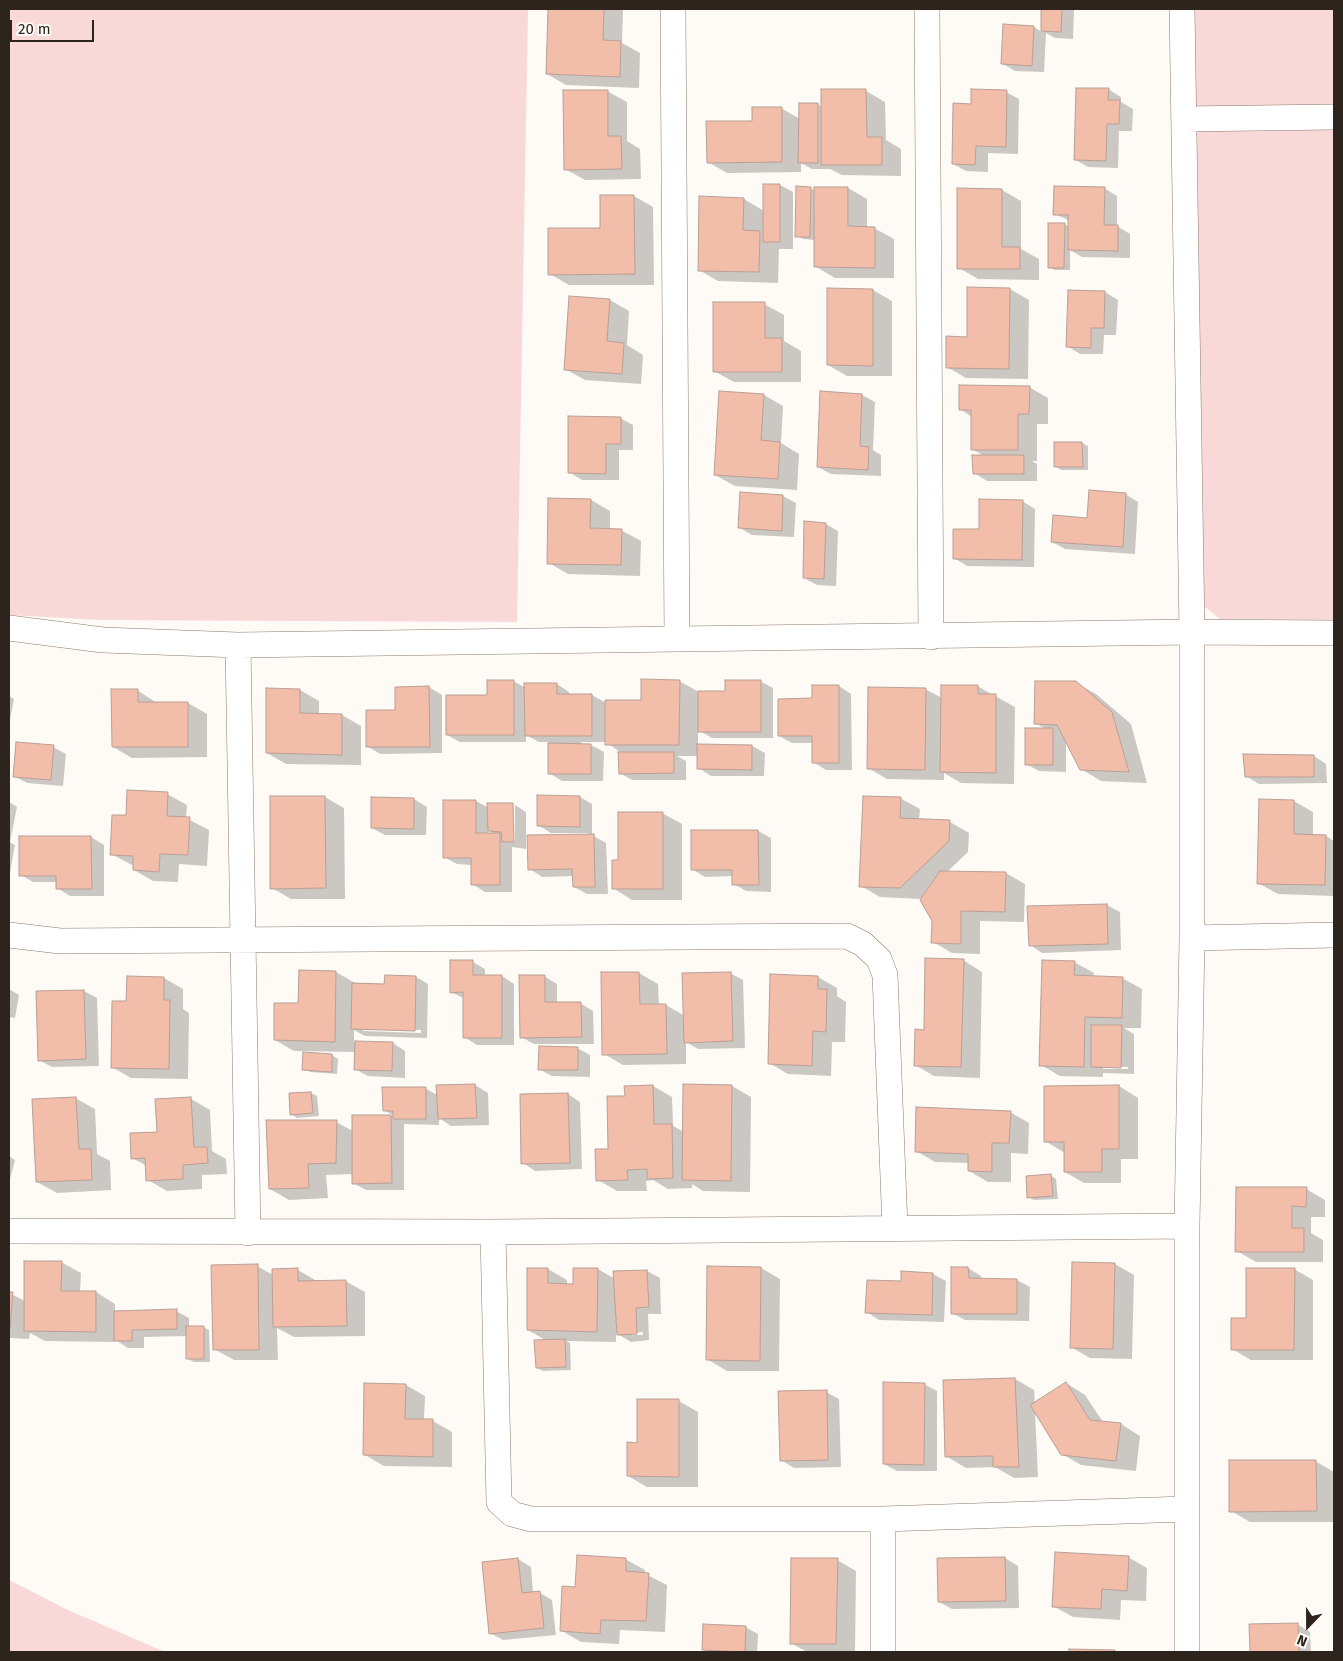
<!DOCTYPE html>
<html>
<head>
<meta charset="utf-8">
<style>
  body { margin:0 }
  #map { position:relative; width:1343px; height:1661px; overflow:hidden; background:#fefaf6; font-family:"Fira Sans",sans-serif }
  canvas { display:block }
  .frame { position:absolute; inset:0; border:10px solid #2c241d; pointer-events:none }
  .north { position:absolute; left:1283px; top:1601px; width:50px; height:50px; -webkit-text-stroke:4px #fefaf6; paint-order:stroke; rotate:202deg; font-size:14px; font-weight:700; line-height:20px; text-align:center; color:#2c241d }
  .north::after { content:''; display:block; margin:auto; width:18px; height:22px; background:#2c241d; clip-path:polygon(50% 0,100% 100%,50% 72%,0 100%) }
  .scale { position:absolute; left:10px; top:20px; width:84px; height:22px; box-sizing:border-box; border:2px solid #2c241d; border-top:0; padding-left:6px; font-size:15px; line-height:18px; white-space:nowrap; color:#2c241d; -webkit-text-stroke:4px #fefaf6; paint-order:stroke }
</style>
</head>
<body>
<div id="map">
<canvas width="1343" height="1661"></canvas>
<div class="frame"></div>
<div class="north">N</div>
<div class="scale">20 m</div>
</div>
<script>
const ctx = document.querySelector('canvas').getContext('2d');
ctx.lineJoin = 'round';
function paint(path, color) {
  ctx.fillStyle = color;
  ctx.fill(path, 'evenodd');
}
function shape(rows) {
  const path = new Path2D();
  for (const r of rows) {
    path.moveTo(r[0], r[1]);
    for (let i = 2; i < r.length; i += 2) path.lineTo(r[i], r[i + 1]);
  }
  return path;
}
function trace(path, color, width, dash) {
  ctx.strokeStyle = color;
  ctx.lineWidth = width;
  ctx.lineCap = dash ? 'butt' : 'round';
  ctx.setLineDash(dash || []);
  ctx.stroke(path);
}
const green = shape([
  [9,9,528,9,517,622,102,620,9,615],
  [1193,9,1334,9,1334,106,1195,108],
  [1334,126,1334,620,1220,619,1200,603,1190,128],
  [9,1580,68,1610,165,1652,9,1652]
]);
const shadow = shape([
  [549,9,623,9,622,43,640,53,639,88,566,85,547,74],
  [1042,9,1074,9,1073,39,1055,38,1046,33,1044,72,1015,71,1003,64,1034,27,1042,32],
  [1108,89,1121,97,1121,102,1133,109,1132,131,1119,131,1118,168,1088,167,1076,160],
  [607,91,627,102,627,141,640,149,641,179,585,180,565,169],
  [866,91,885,102,886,140,901,149,901,176,842,175,830,169,812,169,801,163,801,172,727,173,708,162,753,122,781,108,800,119,800,104,818,104,822,107],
  [1006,92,1019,99,1018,154,988,153,988,172,966,171,953,164],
  [780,185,793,192,793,249,779,249,778,283,718,281,699,270,744,199,764,211],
  [810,188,816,191,848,188,867,199,867,228,874,228,894,239,894,278,835,278,815,266,815,240,803,239,797,236],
  [1104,188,1117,196,1117,226,1130,234,1130,258,1082,257,1070,250,1070,270,1055,270,1049,267,1064,224,1070,227,1070,221,1055,214],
  [959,190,1002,190,1021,201,1021,249,1039,259,1039,280,978,279,959,268],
  [634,196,653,207,654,285,569,285,550,274,602,229],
  [1010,289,1029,300,1028,379,966,378,947,367,968,338],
  [873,290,892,301,892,376,847,376,828,365],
  [1105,292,1118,300,1116,335,1104,335,1103,354,1080,354,1067,346],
  [610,300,629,311,627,345,643,355,641,384,585,380,565,369],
  [764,304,784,315,784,341,801,351,801,382,734,382,714,371],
  [1029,387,1048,398,1048,424,1037,424,1037,461,1032,461,1037,464,1037,481,987,481,974,473,984,456,972,449,972,417,960,409],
  [764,395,783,406,781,443,799,454,797,490,735,486,715,475],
  [862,395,875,402,873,450,881,455,881,476,831,474,818,467],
  [620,418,633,425,633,450,619,450,619,480,582,480,569,472],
  [1055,443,1082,443,1088,446,1088,470,1061,470,1055,466],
  [741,494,783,496,796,503,794,537,752,535,740,528],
  [1125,494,1138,502,1135,554,1065,549,1052,542],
  [591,500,610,511,610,530,621,530,641,541,640,576,568,574,549,563],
  [1022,501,1035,509,1034,567,967,566,954,558,980,531],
  [826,524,838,531,836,586,817,585,804,578],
  [513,681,526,688,557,684,569,692,569,695,592,695,606,703,642,702,679,681,699,692,726,693,760,681,773,688,773,738,712,738,698,730,698,745,752,746,765,753,764,776,711,776,699,768,698,756,677,756,686,761,686,780,632,780,620,773,620,752,606,742,581,742,581,745,591,745,604,752,603,781,562,781,549,773,549,742,539,742,526,735,526,742,460,742,447,735,489,696],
  [1076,683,1096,694,1131,724,1147,783,1101,781,1081,769,1066,739,1066,772,1039,771,1026,764,1046,729,1035,723],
  [839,686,851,694,852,770,826,770,813,762,813,743,792,743,779,736,813,700],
  [977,686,1015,707,1014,784,961,783,944,773,944,780,887,779,868,768,925,689,942,698],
  [429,687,442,695,442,753,380,754,367,746,396,711],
  [137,690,157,703,188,703,207,714,207,757,132,758,113,747],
  [300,690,319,701,319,715,342,715,361,726,361,765,286,764,267,753],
  [9,696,14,699,9,725],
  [53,747,66,754,63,786,27,783,14,776],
  [1314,756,1326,764,1327,783,1259,784,1246,776],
  [167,794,187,805,186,818,209,830,207,866,179,864,178,882,153,881,134,870,134,866,111,854,127,817],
  [325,797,344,808,345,899,291,899,272,888],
  [580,797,592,804,592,835,606,843,608,894,587,894,574,887,574,876,542,877,530,869,589,835,589,833,551,833,538,825],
  [900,798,920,809,919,820,950,822,969,833,968,852,947,872,1006,873,1025,884,1024,922,980,921,980,954,952,953,933,942,933,920,924,895,920,899,880,897,861,886],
  [414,799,427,807,426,835,385,835,372,828],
  [476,801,489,808,489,804,513,805,512,841,515,841,515,805,526,812,526,849,512,847,512,892,485,892,472,884,472,865,457,864,444,857],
  [488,830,495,834,488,834],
  [1294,801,1313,812,1313,835,1326,836,1334,841,1334,896,1278,894,1258,883],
  [9,802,17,807,10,842,15,845,9,878],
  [662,813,682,824,682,900,632,900,613,888,619,861],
  [692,831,758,831,771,838,771,892,746,891,734,884,734,876,705,877,692,869],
  [20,837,91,837,104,845,104,896,70,896,57,888,57,882,33,882,21,875],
  [1107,905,1120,912,1121,950,1042,953,1030,945],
  [963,960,982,972,980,1078,934,1076,915,1065,925,1031],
  [473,962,485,969,485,976,502,976,514,984,514,1045,477,1045,464,1037,465,999,451,992],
  [1074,962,1094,973,1093,977,1122,978,1142,989,1141,1028,1124,1028,1134,1034,1134,1074,1103,1073,1103,1077,1060,1076,1041,1065],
  [1103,1066,1128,1067,1128,1069,1103,1069],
  [336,972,355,983,385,985,416,977,428,984,427,1038,365,1036,354,1030,354,1042,393,1043,405,1051,405,1078,368,1076,355,1069,356,1052,294,1051,275,1040,300,1005],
  [363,1029,421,1030,421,1033,363,1031],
  [639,973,658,984,659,1005,666,1005,685,1016,730,973,743,980,745,1048,698,1049,686,1042,686,1064,623,1065,604,1054,602,974],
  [544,976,557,984,557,1004,580,1003,593,1011,594,1044,534,1044,521,1037],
  [818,977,837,988,837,996,846,1002,845,1042,832,1042,831,1076,788,1074,769,1063],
  [164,978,183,989,183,1009,189,1013,188,1079,131,1078,112,1067,127,1003],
  [9,989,19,995,15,1018,9,1017],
  [84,991,97,998,99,1066,52,1067,39,1060,37,992],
  [577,1048,590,1055,590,1077,552,1076,539,1069],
  [332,1055,338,1059,337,1074,310,1072,304,1069],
  [475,1085,488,1093,489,1125,451,1126,439,1118,439,1125,404,1124,404,1190,366,1190,353,1183,353,1174,326,1175,328,1198,289,1200,270,1189,336,1122,353,1131,353,1116,394,1116,384,1110,425,1088,437,1095],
  [684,1085,732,1086,751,1097,750,1192,703,1191,692,1184,692,1188,668,1189,653,1180,646,1181,647,1191,617,1191,598,1180,626,1097,653,1086,672,1097,673,1126,684,1132],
  [1119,1086,1138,1098,1138,1159,1121,1159,1121,1183,1084,1183,1065,1172,1065,1153,1045,1141],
  [311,1093,317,1096,319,1116,297,1118,291,1114,290,1095],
  [568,1094,580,1102,582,1169,535,1171,523,1163],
  [75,1098,95,1109,97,1154,110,1161,111,1190,57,1193,37,1182],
  [191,1099,210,1110,212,1151,226,1159,227,1174,202,1175,202,1189,167,1191,148,1180,147,1166,132,1158],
  [1010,1112,1029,1123,1028,1154,1011,1153,1011,1182,988,1182,969,1171,969,1163,935,1162,916,1151],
  [9,1156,15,1160,9,1183],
  [1050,1175,1056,1179,1058,1199,1034,1200,1028,1197],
  [1306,1189,1325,1200,1325,1217,1311,1217,1311,1233,1323,1240,1323,1262,1256,1262,1237,1251],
  [61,1262,81,1273,80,1292,96,1292,115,1304,115,1312,176,1311,189,1318,189,1327,203,1327,209,1330,210,1362,194,1362,188,1359,187,1336,144,1337,144,1348,128,1348,114,1339,114,1342,45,1341,30,1333,29,1339,9,1338,9,1293,25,1301],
  [1115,1264,1134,1275,1132,1359,1090,1358,1071,1347],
  [257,1266,273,1275,298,1270,317,1281,345,1281,365,1292,365,1336,294,1337,277,1328,278,1360,234,1360,214,1349],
  [761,1268,780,1279,779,1371,727,1371,707,1359],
  [968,1268,981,1276,981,1280,1017,1280,1030,1287,1029,1321,965,1320,952,1313],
  [548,1269,567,1280,567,1285,574,1285,598,1269,615,1279,647,1271,660,1278,661,1314,648,1314,649,1340,631,1342,616,1333,616,1342,566,1341,570,1343,571,1370,543,1371,537,1368,547,1341,528,1330],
  [643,1332,643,1335,629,1335,629,1333],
  [1294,1269,1313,1280,1313,1360,1251,1360,1232,1349,1247,1319],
  [933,1274,946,1281,944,1322,879,1320,867,1312,902,1282],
  [1015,1379,1034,1390,1035,1403,1066,1383,1085,1395,1103,1422,1121,1424,1140,1436,1136,1471,1081,1465,1062,1454,1035,1411,1038,1477,1014,1478,995,1467,966,1468,946,1456,944,1381],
  [924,1384,937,1391,937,1471,897,1471,884,1464],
  [406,1385,425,1396,424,1420,433,1421,452,1432,452,1467,384,1466,365,1455],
  [826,1392,839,1399,841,1467,794,1468,781,1460],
  [679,1401,698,1412,698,1487,647,1487,628,1476,638,1444],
  [1315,1461,1334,1472,1334,1522,1250,1522,1231,1511],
  [1128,1557,1147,1568,1146,1601,1121,1600,1120,1620,1073,1617,1053,1606],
  [1005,1558,1018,1566,1019,1608,952,1609,939,1602],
  [518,1559,531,1567,533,1593,540,1593,552,1600,556,1635,503,1640,490,1633],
  [625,1559,645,1570,645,1574,667,1585,665,1632,620,1630,619,1644,581,1642,562,1631,576,1588],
  [837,1560,856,1571,855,1652,807,1652,791,1643],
  [1297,1624,1310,1632,1311,1652,1251,1652,1250,1625],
  [745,1627,758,1634,757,1652,709,1652,704,1649]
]);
const building = shape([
  [548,9,604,9,603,40,621,41,620,77,546,74,548,9],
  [1041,9,1062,9,1061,32,1041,31,1041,9],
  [1003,24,1034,26,1032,66,1001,64,1003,24],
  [1076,88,1109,88,1108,100,1120,100,1119,124,1107,124,1106,161,1074,160,1076,88],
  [821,89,866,89,867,137,882,137,882,165,821,165,821,89],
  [971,89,1007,90,1006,147,976,146,975,165,952,164,953,103,971,104,971,89],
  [563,90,608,90,608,136,621,136,622,169,564,170,563,90],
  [799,103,818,103,818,163,798,163,799,103],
  [752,107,782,107,782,162,707,163,706,121,752,121,752,107],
  [763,184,780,184,780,242,763,242,763,184],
  [796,186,811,187,810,237,795,237,796,186],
  [1054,186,1105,187,1104,225,1118,225,1118,251,1068,250,1068,215,1053,215,1054,186],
  [814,187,848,187,848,226,875,227,875,268,814,267,814,187],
  [957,188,1002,189,1002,247,1020,247,1020,269,957,269,957,188],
  [600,195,634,195,635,274,548,275,548,228,600,228,600,195],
  [699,196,744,198,743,230,760,231,759,272,698,271,699,196],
  [1048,223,1065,223,1064,268,1048,268,1048,223],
  [967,287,1010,288,1009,369,946,368,946,336,967,337,967,287],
  [827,288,873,289,873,366,827,365,827,288],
  [1068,290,1105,291,1104,328,1091,328,1091,348,1066,347,1068,290],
  [569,296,610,299,607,341,624,343,622,374,564,370,569,296],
  [713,302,765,302,765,338,782,338,782,372,713,372,713,302],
  [959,385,1030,386,1029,414,1018,414,1018,450,971,450,971,410,959,410,959,385],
  [719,391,764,394,761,440,780,442,778,479,714,475,719,391],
  [820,391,862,394,860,446,869,447,868,470,817,467,820,391],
  [568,416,621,417,621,444,606,444,606,474,568,473,568,416],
  [1054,442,1082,442,1083,467,1054,467,1054,442],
  [972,455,1024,455,1024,474,973,474,972,455],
  [1089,490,1126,493,1123,547,1051,542,1053,515,1087,518,1089,490],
  [740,492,783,495,782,531,738,528,740,492],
  [548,498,591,499,590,528,622,529,621,565,547,564,548,498],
  [979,499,1023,500,1022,560,953,559,953,529,979,529,979,499],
  [804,521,826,523,824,579,803,578,804,521],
  [641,679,680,680,679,745,605,745,605,700,641,700,641,679],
  [487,680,514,680,514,735,446,735,446,695,487,695,487,680],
  [725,680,761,680,761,732,698,732,698,691,725,691,725,680],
  [1035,681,1076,681,1112,712,1129,772,1080,770,1057,725,1034,724,1035,681],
  [524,683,557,683,557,694,592,694,592,736,525,736,524,683],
  [812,685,839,685,839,763,812,763,812,736,778,736,778,699,812,698,812,685],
  [941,685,978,685,978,694,996,694,996,773,940,772,941,685],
  [429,686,430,747,366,747,366,710,395,710,395,687,429,686],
  [868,687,926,688,925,770,867,769,868,687],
  [266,688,300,689,300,713,342,714,342,755,266,753,266,688],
  [111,689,138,689,138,702,188,702,188,747,112,747,111,689],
  [1025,728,1053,728,1053,765,1025,765,1025,728],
  [16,742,54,745,51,780,13,777,16,742],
  [548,743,591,744,591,774,548,774,548,743],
  [697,744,752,745,752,770,697,769,697,744],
  [618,752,674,752,674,773,619,774,618,752],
  [1243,754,1314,755,1314,777,1245,777,1243,754],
  [127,790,168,792,167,816,190,817,188,855,160,854,159,872,133,870,133,856,110,855,112,815,126,815,127,790],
  [537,795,580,796,580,827,537,826,537,795],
  [270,796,325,796,326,888,270,889,270,796],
  [863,796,901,797,900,818,950,820,949,841,900,888,859,887,863,796],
  [371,797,414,798,414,829,371,828,371,797],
  [1259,799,1294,800,1294,834,1326,835,1325,885,1257,884,1259,799],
  [443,800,476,800,476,833,500,833,500,885,471,885,471,858,443,858,443,800],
  [487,803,513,803,514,842,502,842,501,832,488,831,487,803],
  [618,812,663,812,663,889,612,889,612,860,618,860,618,812],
  [691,830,758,830,759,885,732,885,732,870,691,870,691,830],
  [594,834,595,887,573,887,572,869,528,870,527,835,594,834],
  [19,836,91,836,92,889,56,889,56,876,19,876,19,836],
  [940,871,1006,872,1005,912,961,911,961,944,931,943,932,921,920,900,940,871],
  [1107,904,1108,944,1029,946,1027,906,1107,904],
  [925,958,964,959,961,1067,914,1066,915,1029,924,1030,925,958],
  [450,960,473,960,473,975,502,975,502,1038,463,1038,463,992,450,993,450,960],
  [1042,960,1075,961,1074,975,1123,977,1122,1018,1085,1017,1084,1067,1039,1066,1042,960],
  [299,970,336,971,335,1042,274,1040,274,1003,298,1003,299,970],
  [601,972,639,972,640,1004,666,1004,667,1054,602,1055,601,972],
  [731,972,733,1041,684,1043,682,973,731,972],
  [770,974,818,976,818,989,827,989,826,1032,813,1031,812,1066,768,1064,770,974],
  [385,975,416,976,415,1031,351,1029,352,983,384,984,385,975],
  [519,975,545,975,545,1002,581,1002,582,1037,520,1038,519,975],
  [127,976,164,977,164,1000,170,1000,169,1069,111,1068,112,1001,126,1001,127,976],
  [84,990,86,1059,38,1061,36,991,84,990],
  [1091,1025,1122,1025,1121,1068,1091,1067,1091,1025],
  [355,1041,393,1042,392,1071,354,1070,355,1041],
  [539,1046,578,1047,578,1070,538,1070,539,1046],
  [303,1052,332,1054,332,1072,302,1070,303,1052],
  [475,1084,477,1118,438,1119,436,1085,475,1084],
  [683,1084,732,1085,731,1181,682,1180,683,1084],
  [653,1085,654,1124,672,1124,673,1178,647,1179,647,1169,627,1170,628,1180,596,1181,595,1149,608,1149,607,1096,625,1096,624,1086,653,1085],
  [1119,1085,1119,1149,1102,1149,1102,1172,1064,1172,1064,1142,1044,1142,1044,1086,1119,1085],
  [382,1087,426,1087,426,1119,393,1119,393,1111,383,1111,382,1087],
  [311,1092,313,1113,290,1115,289,1093,311,1092],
  [568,1093,570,1163,521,1164,520,1094,568,1093],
  [76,1097,79,1149,91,1149,92,1180,36,1182,32,1099,76,1097],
  [191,1097,194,1147,207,1147,208,1163,183,1165,183,1179,146,1181,145,1158,131,1159,130,1133,157,1132,155,1099,191,1097],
  [916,1107,1011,1111,1009,1143,992,1143,992,1172,968,1171,968,1154,915,1152,916,1107],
  [352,1115,391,1115,392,1183,352,1184,352,1115],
  [266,1120,337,1120,336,1163,308,1164,309,1188,269,1189,266,1120],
  [1051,1174,1053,1196,1027,1198,1026,1176,1051,1174],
  [1236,1187,1307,1187,1306,1207,1292,1206,1292,1228,1304,1228,1304,1252,1235,1252,1236,1187],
  [24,1261,62,1261,61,1291,96,1291,96,1332,24,1331,24,1261],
  [1072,1262,1115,1263,1113,1349,1070,1348,1072,1262],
  [258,1264,259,1350,213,1350,211,1265,258,1264],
  [707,1266,761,1267,760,1361,706,1360,707,1266],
  [951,1267,968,1267,969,1278,1017,1279,1017,1314,951,1314,951,1267],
  [298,1268,298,1281,346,1280,347,1326,273,1327,272,1269,298,1268],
  [527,1268,548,1268,548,1283,573,1284,573,1268,598,1268,597,1332,527,1330,527,1268],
  [1246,1268,1295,1268,1294,1350,1231,1350,1231,1318,1246,1318,1246,1268],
  [647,1270,649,1307,636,1308,637,1334,617,1335,613,1271,647,1270],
  [901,1271,933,1273,932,1315,865,1313,867,1280,901,1281,901,1271],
  [9,1292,13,1292,10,1329,9,1329,9,1292],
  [177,1309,177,1329,132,1330,132,1341,114,1341,114,1311,177,1309],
  [186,1326,204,1326,204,1359,186,1359,186,1326],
  [565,1339,566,1367,536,1368,534,1340,565,1339],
  [1015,1378,1019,1467,993,1467,993,1456,945,1457,943,1380,1015,1378],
  [883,1382,925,1383,924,1465,883,1464,883,1382],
  [1066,1382,1090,1420,1121,1423,1116,1461,1061,1455,1030,1405,1066,1382],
  [364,1383,406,1384,405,1419,433,1419,433,1457,363,1455,364,1383],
  [827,1390,828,1460,780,1461,778,1391,827,1390],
  [637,1399,679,1399,679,1477,627,1476,627,1442,637,1443,637,1399],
  [1229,1460,1316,1460,1317,1511,1229,1512,1229,1460],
  [1055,1552,1129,1556,1127,1591,1102,1589,1101,1609,1052,1607,1055,1552],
  [577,1555,626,1558,626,1571,649,1573,646,1621,601,1620,600,1634,560,1631,562,1586,575,1587,577,1555],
  [1005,1557,1006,1601,938,1602,937,1558,1005,1557],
  [518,1558,522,1593,540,1591,544,1628,489,1634,482,1562,518,1558],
  [791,1558,838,1558,836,1644,790,1644,791,1558],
  [1298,1623,1299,1652,1250,1652,1249,1624,1298,1623],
  [703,1624,746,1626,745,1652,702,1650,703,1624],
  [1069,1649,1115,1650,1115,1652,1069,1652,1069,1649]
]);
const minor = shape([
  [673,9,677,639],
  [927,9,931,637],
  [1182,9,1192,632,1192,938,1187,1226,1187,1652],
  [1184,119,1334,117],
  [9,628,103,640,238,645,1192,632,1334,633],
  [238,645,248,1233],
  [9,935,60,941,847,936,863,944,879,959,885,975,895,1228],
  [1192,938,1334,935],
  [9,1231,493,1232,1187,1226],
  [493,1232,499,1502,512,1514,531,1519,883,1519],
  [883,1652,883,1519,1186,1509]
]);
paint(green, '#f9d8d8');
paint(shadow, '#0003');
paint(building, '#f2bda9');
trace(building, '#b99f95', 1);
trace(minor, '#8e7a6a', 26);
trace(minor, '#fff', 25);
</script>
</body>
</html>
